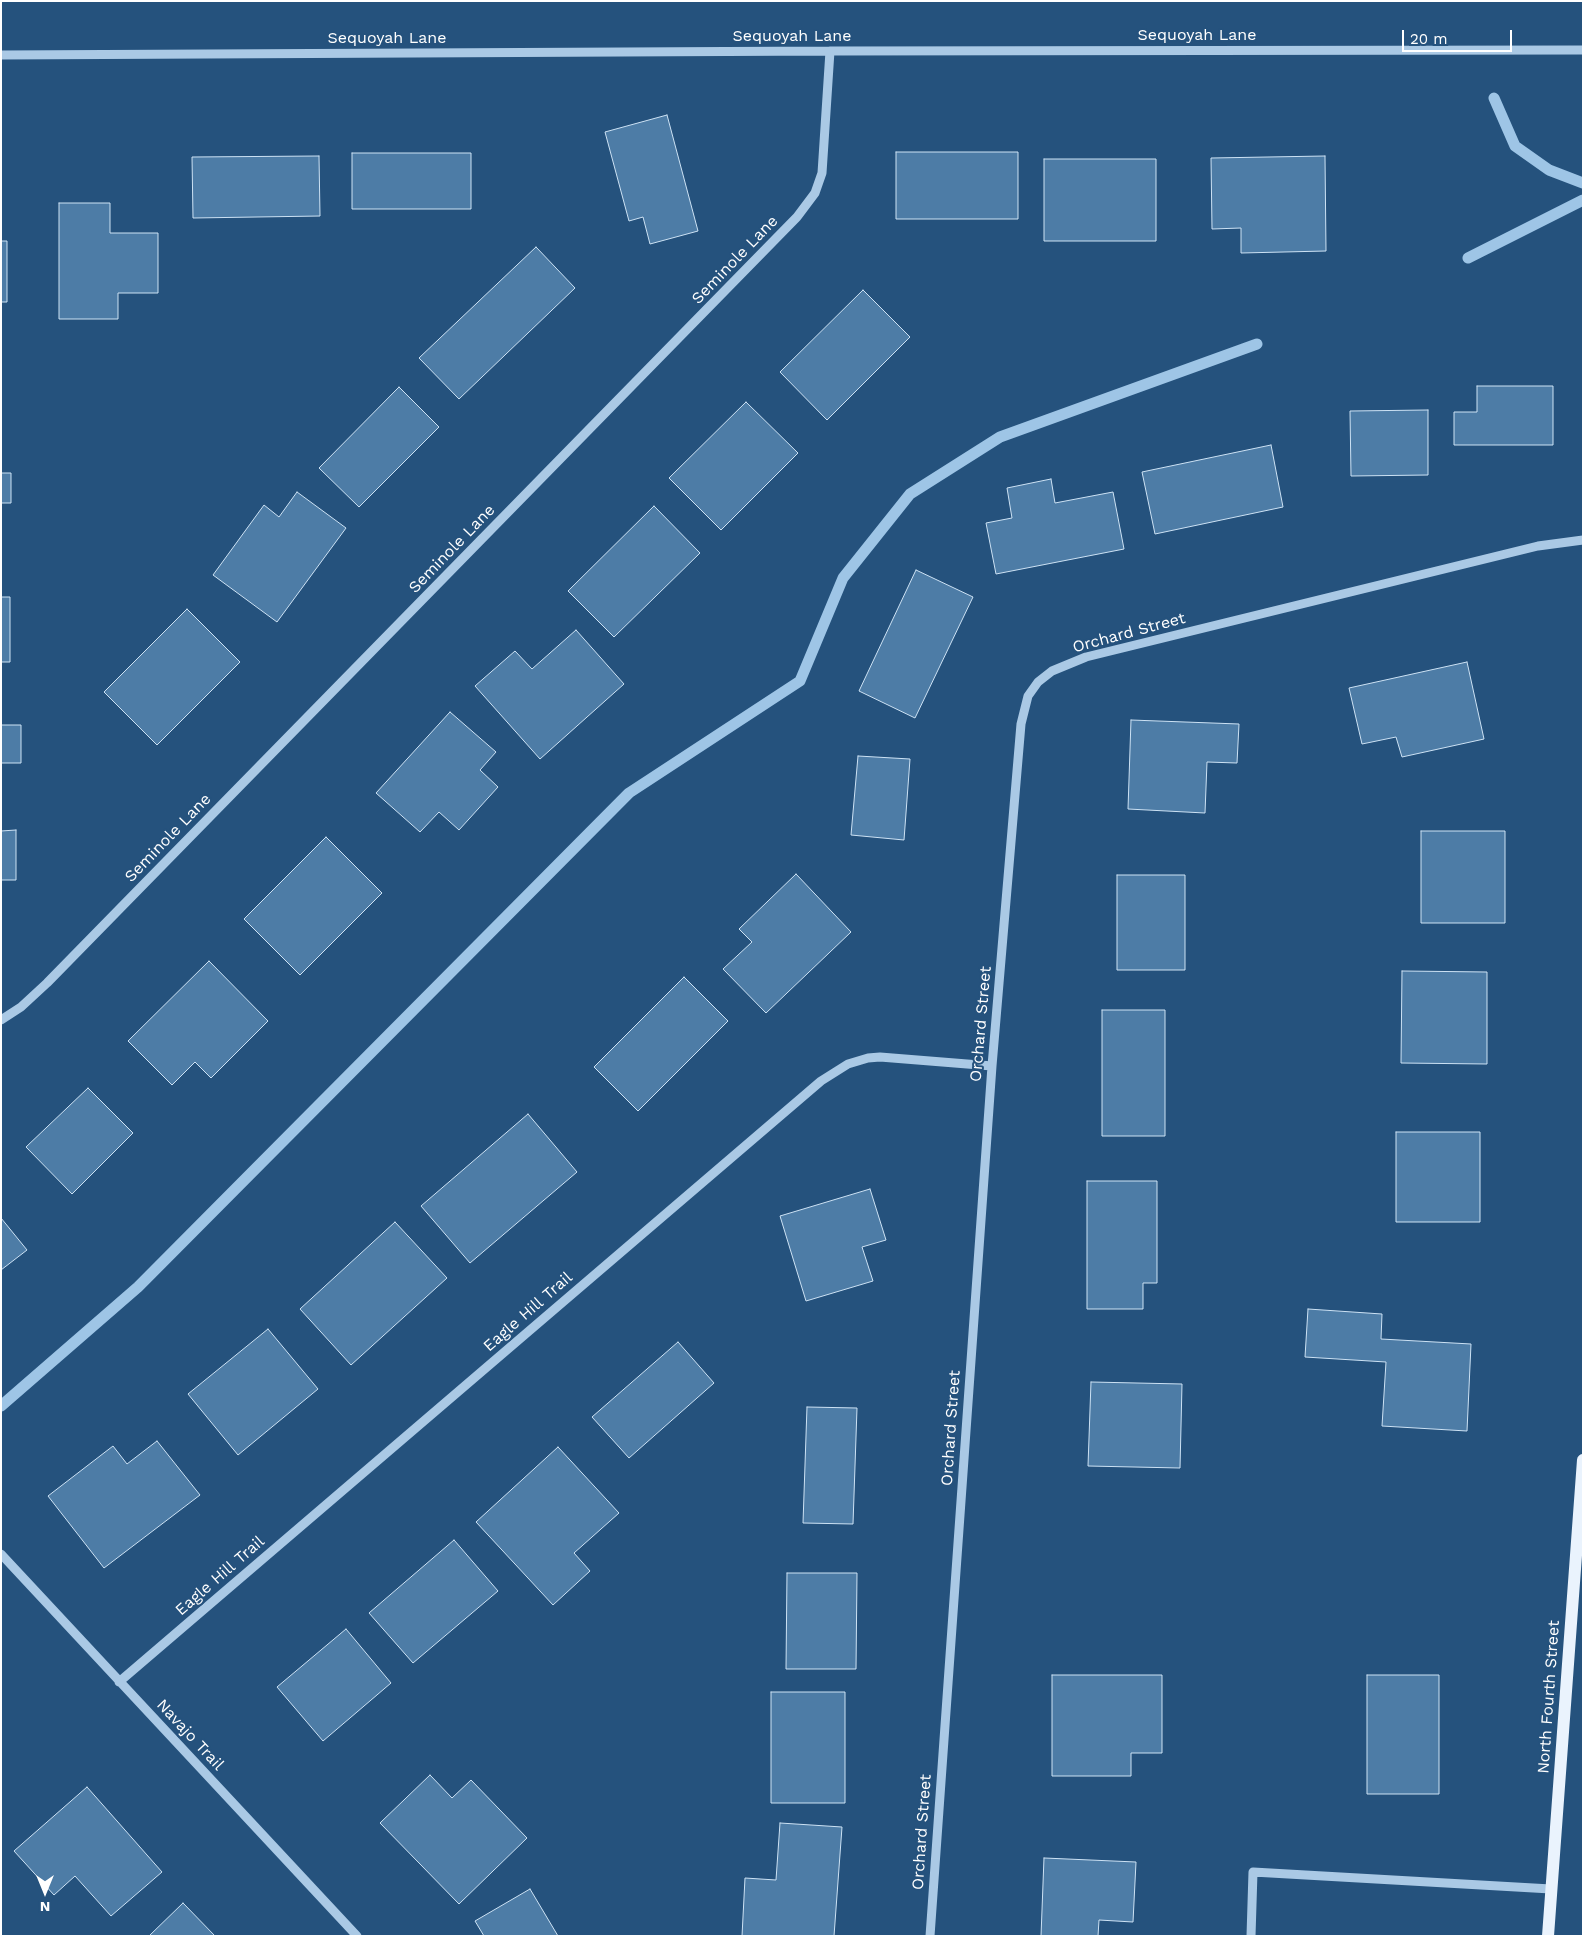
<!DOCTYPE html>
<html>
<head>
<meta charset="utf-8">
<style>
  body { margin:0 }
  #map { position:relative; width:1584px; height:1937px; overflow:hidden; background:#25527d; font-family:"Work Sans",sans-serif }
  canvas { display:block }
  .frame { position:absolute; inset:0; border:2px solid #fff; pointer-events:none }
  .north { position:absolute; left:20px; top:1867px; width:50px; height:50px; -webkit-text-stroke:4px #25527d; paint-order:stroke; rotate:180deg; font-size:14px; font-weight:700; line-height:20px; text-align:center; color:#fff }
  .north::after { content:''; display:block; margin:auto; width:18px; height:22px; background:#fff; clip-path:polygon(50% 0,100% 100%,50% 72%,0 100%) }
  .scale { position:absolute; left:1402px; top:30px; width:110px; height:22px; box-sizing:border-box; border:2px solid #fff; border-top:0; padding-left:6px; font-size:15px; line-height:18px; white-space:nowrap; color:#fff; -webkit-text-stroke:4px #25527d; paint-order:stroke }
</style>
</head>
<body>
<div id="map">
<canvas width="1584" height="1937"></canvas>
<div class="frame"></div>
<div class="north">N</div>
<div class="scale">20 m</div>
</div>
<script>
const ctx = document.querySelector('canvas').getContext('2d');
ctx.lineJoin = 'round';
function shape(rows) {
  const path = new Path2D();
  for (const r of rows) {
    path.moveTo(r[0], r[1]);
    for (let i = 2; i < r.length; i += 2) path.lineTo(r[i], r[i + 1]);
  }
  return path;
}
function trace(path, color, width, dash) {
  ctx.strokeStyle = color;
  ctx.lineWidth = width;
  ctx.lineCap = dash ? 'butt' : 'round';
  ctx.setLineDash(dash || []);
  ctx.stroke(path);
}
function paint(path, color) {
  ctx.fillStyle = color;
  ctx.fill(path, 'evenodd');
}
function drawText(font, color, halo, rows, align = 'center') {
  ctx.font = font + ' "Work Sans",sans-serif';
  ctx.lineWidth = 4;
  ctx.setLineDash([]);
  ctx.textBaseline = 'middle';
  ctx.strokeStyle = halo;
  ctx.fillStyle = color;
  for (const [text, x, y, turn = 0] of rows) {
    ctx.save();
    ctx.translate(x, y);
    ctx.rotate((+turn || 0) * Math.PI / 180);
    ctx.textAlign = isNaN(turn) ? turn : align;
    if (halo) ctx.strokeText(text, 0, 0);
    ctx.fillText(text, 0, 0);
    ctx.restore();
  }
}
const stream = shape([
  [1494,98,1515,146,1549,170,1583,183],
  [1468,258,1583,200],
  [1,1406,138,1287,629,793,800,681,843,578,910,494,1000,437,1257,344]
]);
const building = shape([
  [667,115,698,231,650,244,643,217,629,221,605,132,667,115],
  [896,152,1018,152,1018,219,896,219,896,152],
  [352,153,471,153,471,209,352,209,352,153],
  [319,156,320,216,193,218,192,157,319,156],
  [1325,156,1326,251,1241,253,1241,228,1212,229,1211,158,1325,156],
  [1044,159,1156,159,1156,241,1044,241,1044,159],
  [59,203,110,203,110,233,158,233,158,293,118,293,118,319,59,319,59,203],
  [1,241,7,241,7,302,1,302,1,241],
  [536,247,575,288,459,399,419,358,536,247],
  [863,290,910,337,827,420,780,372,863,290],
  [1477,386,1553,386,1553,445,1454,445,1454,412,1477,412,1477,386],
  [399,387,439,427,359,507,319,468,399,387],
  [746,402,798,453,721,530,669,478,746,402],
  [1428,410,1428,475,1351,476,1350,411,1428,410],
  [1271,445,1283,507,1155,534,1142,472,1271,445],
  [1,473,11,473,11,503,1,503,1,473],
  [1051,479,1055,503,1113,492,1124,549,996,574,986,523,1012,518,1007,488,1051,479],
  [297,492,346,528,277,622,213,575,264,505,279,517,297,492],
  [654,506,700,553,614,637,568,591,654,506],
  [916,570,973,597,915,718,859,691,916,570],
  [1,597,10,597,10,662,1,662,1,597],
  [187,609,240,662,157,745,104,692,187,609],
  [576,630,624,684,540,759,475,686,515,651,532,669,576,630],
  [1467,662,1484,739,1402,757,1396,737,1362,744,1349,688,1467,662],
  [450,712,496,752,480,770,498,787,459,830,439,812,420,832,376,793,450,712],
  [1131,720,1239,724,1237,763,1207,762,1205,813,1128,809,1131,720],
  [1,725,21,725,21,763,1,763,1,725],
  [858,756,910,759,904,840,851,835,858,756],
  [16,830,16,880,1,880,1,831,16,830],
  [1421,831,1505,831,1505,923,1421,923,1421,831],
  [326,837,382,893,300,975,244,919,326,837],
  [796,874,851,932,766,1013,723,969,752,942,739,929,796,874],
  [1117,875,1185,875,1185,970,1117,970,1117,875],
  [209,961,268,1021,211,1078,195,1062,172,1085,128,1041,209,961],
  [1402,971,1487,972,1487,1064,1401,1063,1402,971],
  [684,977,728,1021,638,1111,594,1067,684,977],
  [1102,1010,1165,1010,1165,1136,1102,1136,1102,1010],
  [88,1088,133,1133,72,1194,26,1147,88,1088],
  [528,1114,577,1172,470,1263,421,1206,528,1114],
  [1396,1132,1480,1132,1480,1222,1396,1222,1396,1132],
  [1087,1181,1157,1181,1157,1283,1143,1283,1143,1309,1087,1309,1087,1181],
  [870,1189,886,1240,862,1247,873,1281,806,1301,780,1216,870,1189],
  [1,1218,27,1250,1,1270,1,1218],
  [395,1222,447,1278,351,1365,300,1309,395,1222],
  [1308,1309,1382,1314,1381,1339,1471,1344,1467,1431,1382,1426,1386,1362,1305,1357,1308,1309],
  [268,1329,318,1389,238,1455,188,1394,268,1329],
  [678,1342,714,1383,629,1458,592,1417,678,1342],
  [1091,1382,1182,1384,1180,1468,1088,1466,1091,1382],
  [807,1407,857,1408,853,1524,803,1523,807,1407],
  [157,1441,200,1495,104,1568,48,1496,113,1446,127,1464,157,1441],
  [558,1447,619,1513,574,1553,590,1571,553,1605,476,1522,558,1447],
  [454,1540,498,1591,413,1663,369,1613,454,1540],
  [787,1573,857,1573,856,1669,786,1669,787,1573],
  [346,1629,391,1683,323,1741,277,1687,346,1629],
  [1052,1675,1162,1675,1162,1753,1131,1753,1131,1776,1052,1776,1052,1675],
  [1367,1675,1439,1675,1439,1794,1367,1794,1367,1675],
  [771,1692,845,1692,845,1803,771,1803,771,1692],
  [430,1775,452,1798,471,1780,527,1838,459,1904,380,1823,430,1775],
  [87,1787,162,1872,111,1916,75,1876,54,1895,14,1851,87,1787],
  [780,1823,842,1827,834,1936,742,1936,745,1878,776,1880,780,1823],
  [1044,1858,1136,1862,1133,1922,1099,1920,1098,1936,1041,1936,1044,1858],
  [530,1889,558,1936,484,1936,475,1921,530,1889],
  [183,1903,215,1936,149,1936,183,1903]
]);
const minor = shape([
  [1,55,830,51,1583,50],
  [1,1020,21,1007,47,983,797,217,815,193,822,173,830,51],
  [1,1554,357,1936],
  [119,1682,821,1081,848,1064,868,1058,880,1057,992,1066],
  [930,1936,992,1066,1021,724,1028,696,1038,682,1052,671,1086,657,1538,546,1583,540],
  [1251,1936,1253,1872,1551,1889]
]);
const major = shape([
  [1548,1936,1583,1460]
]);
const streetNames = [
  ["Sequoyah Lane",1197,35],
  ["Sequoyah Lane",792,36],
  ["Sequoyah Lane",387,38],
  ["Seminole Lane",735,260,-46],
  ["Seminole Lane",452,549,-46],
  ["Orchard Street",1129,633,-15],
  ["Seminole Lane",168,838,-46],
  ["Orchard Street",981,1024,-85],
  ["Eagle Hill Trail",528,1312,-41],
  ["Orchard Street",951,1428,-86],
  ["Eagle Hill Trail",220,1576,-41],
  ["North Fourth Street",1549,1697,-86],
  ["Navajo Trail",190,1735,47],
  ["Orchard Street",922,1832,-86]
];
trace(stream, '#9ec5e6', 11);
paint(building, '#4d7ca6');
trace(building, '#cde2f4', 1);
trace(minor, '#aac9e5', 9);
trace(major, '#eaf3fd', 12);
drawText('16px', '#fff', '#25527d', streetNames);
</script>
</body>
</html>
